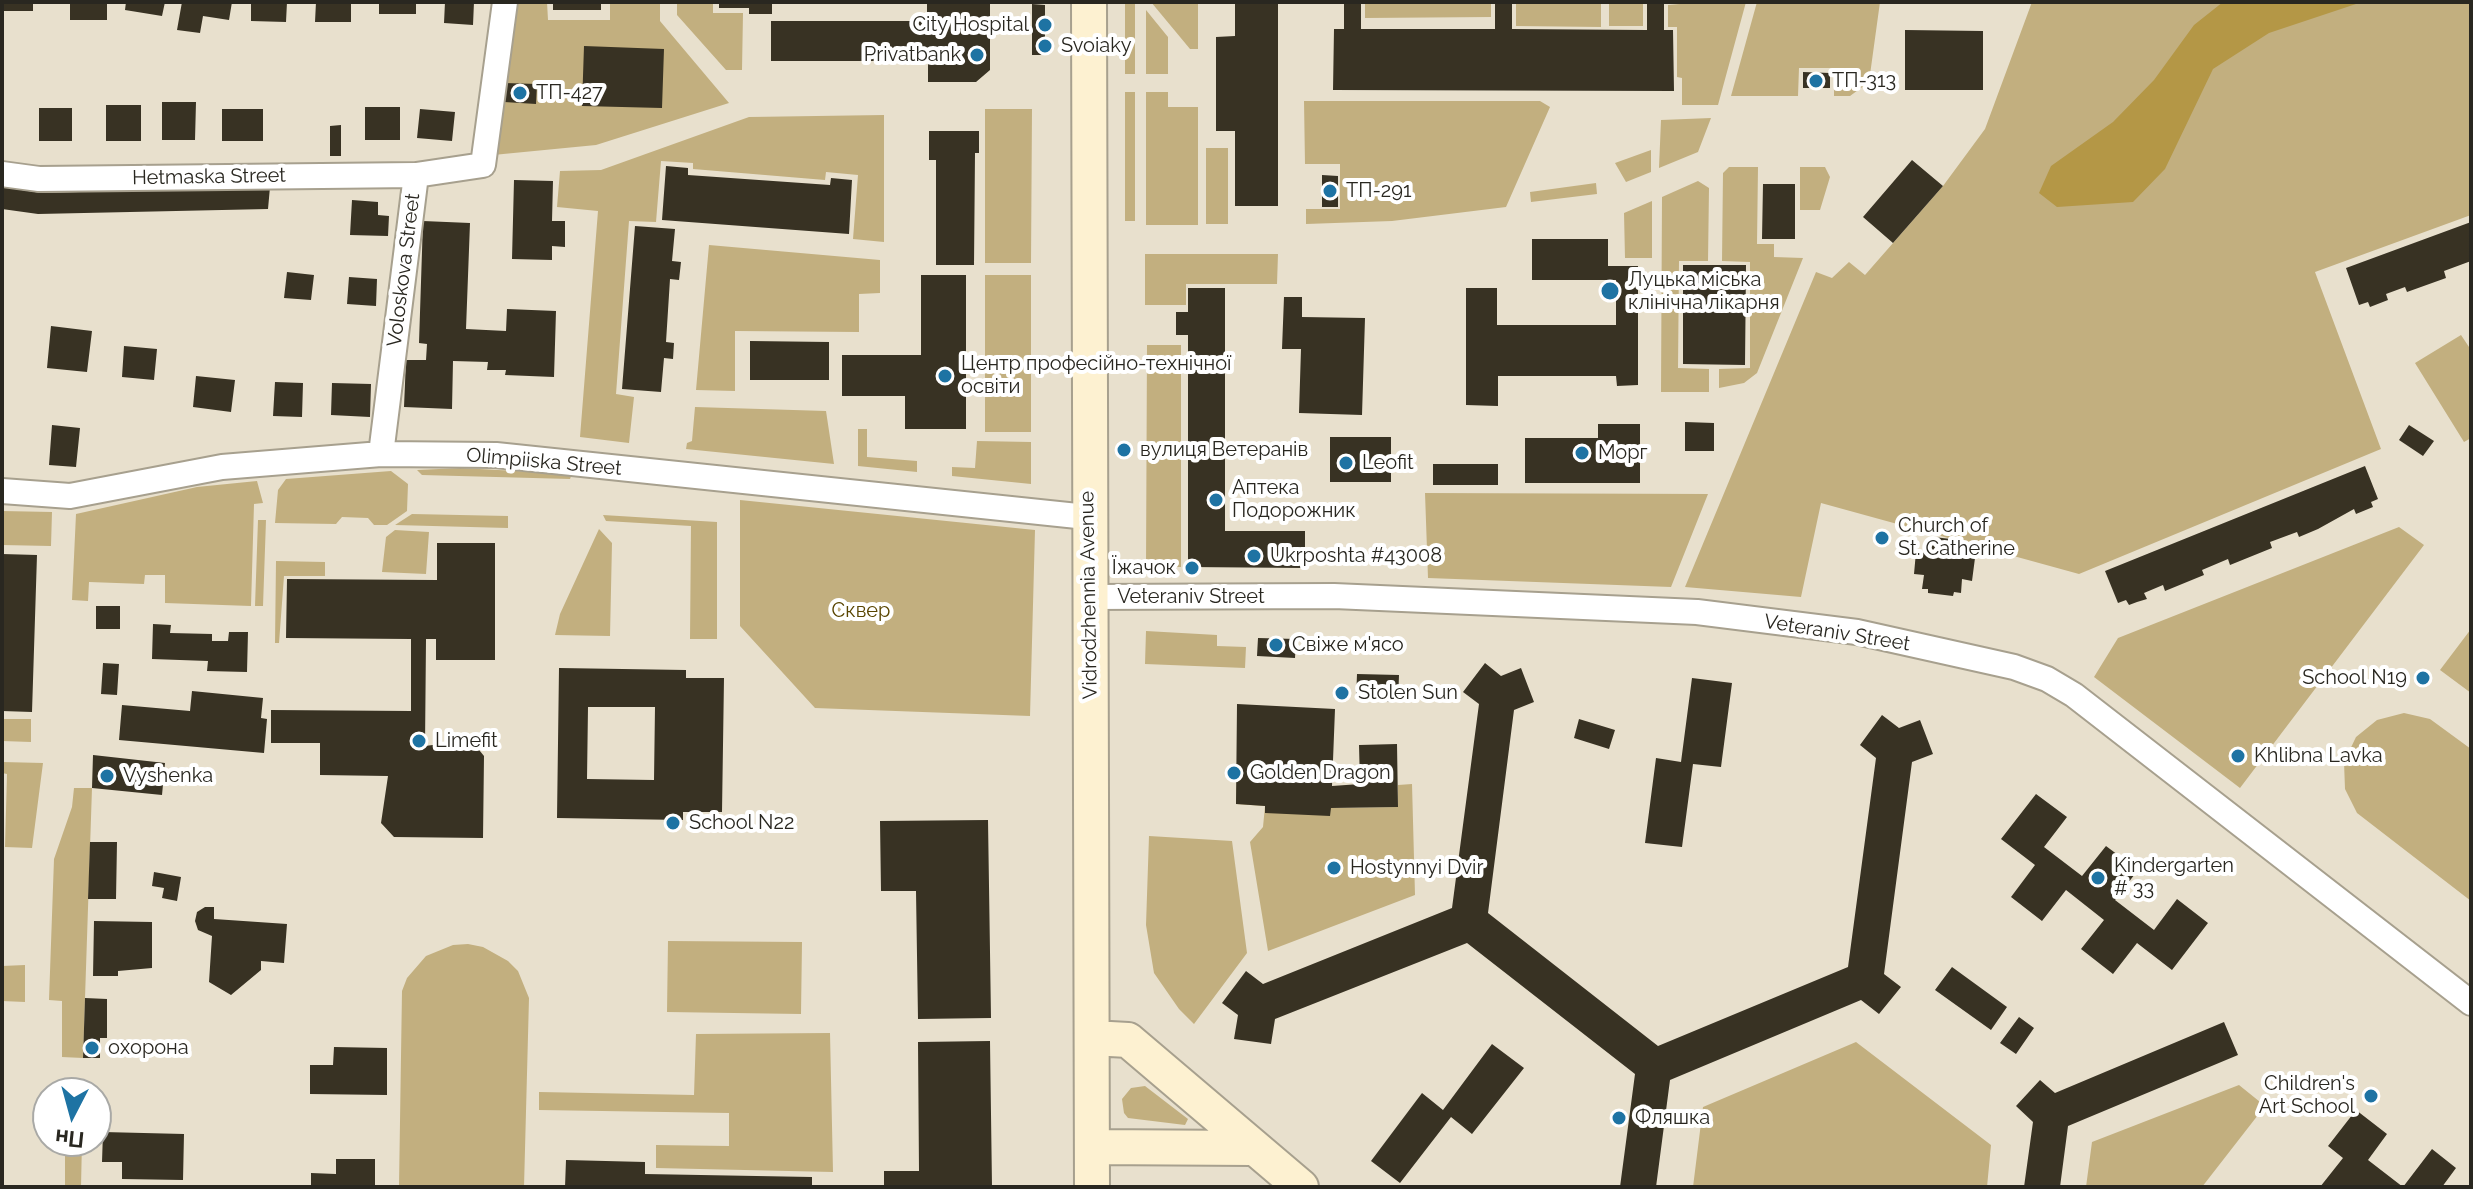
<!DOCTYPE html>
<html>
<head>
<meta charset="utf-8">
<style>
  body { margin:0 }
  #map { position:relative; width:2473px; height:1189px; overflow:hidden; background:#e8e0cd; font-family:Raleway,sans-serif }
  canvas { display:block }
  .frame { position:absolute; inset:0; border:4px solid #292720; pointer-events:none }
  .north { position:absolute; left:32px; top:1077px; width:80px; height:80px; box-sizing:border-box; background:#fff; border:2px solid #a9a9a6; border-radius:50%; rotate:186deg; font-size:22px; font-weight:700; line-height:32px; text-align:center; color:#292720 }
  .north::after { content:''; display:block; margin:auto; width:28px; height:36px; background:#1e73a3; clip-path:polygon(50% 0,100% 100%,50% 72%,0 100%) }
</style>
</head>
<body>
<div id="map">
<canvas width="2473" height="1189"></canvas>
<div class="frame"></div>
<div class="north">Пн</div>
</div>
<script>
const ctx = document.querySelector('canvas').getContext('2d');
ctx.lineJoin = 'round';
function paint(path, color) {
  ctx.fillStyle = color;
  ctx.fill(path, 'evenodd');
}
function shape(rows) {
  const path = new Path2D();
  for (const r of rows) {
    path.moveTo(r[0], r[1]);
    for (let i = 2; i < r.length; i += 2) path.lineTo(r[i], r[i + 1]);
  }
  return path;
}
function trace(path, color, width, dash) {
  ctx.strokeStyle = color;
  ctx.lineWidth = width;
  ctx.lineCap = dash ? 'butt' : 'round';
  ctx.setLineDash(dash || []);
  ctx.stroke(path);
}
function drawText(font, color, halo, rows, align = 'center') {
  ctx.font = font + ' Raleway,sans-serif';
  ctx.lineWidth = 8;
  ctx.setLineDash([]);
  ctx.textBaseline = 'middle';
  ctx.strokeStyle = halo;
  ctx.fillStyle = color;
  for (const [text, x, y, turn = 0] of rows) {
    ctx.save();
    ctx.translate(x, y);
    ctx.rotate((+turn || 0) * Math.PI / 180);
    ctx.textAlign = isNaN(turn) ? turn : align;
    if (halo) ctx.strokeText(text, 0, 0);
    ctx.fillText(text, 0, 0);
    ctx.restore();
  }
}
const green = shape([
  [514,2,547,2,548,20,610,20,610,2,660,2,660,21,729,103,596,145,493,155],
  [677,2,713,2,713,13,743,13,742,70,726,70,677,15],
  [1125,2,1135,2,1135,74,1125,74],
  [1151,2,1198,2,1198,49,1190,49],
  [1365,2,1491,2,1491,17,1365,18],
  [1516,2,1601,2,1601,27,1516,26],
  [1609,2,1643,2,1643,26,1609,26],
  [1702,2,1746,2,1718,105,1682,105,1682,78,1677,77,1677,27,1668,27,1668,5],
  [1757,2,1880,2,1869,82,1850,96,1834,96,1834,68,1799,68,1798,96,1731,96],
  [2032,2,2471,2,2471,215,2315,272,2381,449,2079,574,1821,503,1801,597,1685,587,1816,272,1832,278,1849,262,1865,275,1943,186,1985,129],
  [1146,10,1168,37,1168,74,1146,74],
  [1125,92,1135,92,1135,221,1125,221],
  [1146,92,1168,92,1168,107,1198,107,1198,225,1146,225],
  [1304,101,1540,101,1550,107,1506,207,1392,221,1306,224,1306,209,1340,209,1340,164,1305,164],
  [985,109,1032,109,1031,263,985,263],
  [884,115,884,242,853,239,858,175,826,172,825,180,693,169,693,163,661,161,656,222,629,221,616,394,634,397,629,443,580,437,598,211,557,207,560,171,601,170,749,117],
  [1711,118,1698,152,1659,168,1661,120],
  [1206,148,1228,148,1228,224,1206,224],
  [1651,150,1651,172,1626,182,1615,163],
  [1729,167,1758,167,1757,244,1774,244,1774,257,1803,258,1757,373,1744,383,1719,388,1719,369,1750,368,1750,262,1722,261,1723,173],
  [1800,167,1825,167,1830,177,1820,210,1800,210],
  [1698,181,1709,188,1708,261,1679,261,1678,368,1709,369,1709,392,1661,392,1662,197],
  [1596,183,1597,194,1531,202,1530,192],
  [1652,201,1652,258,1625,258,1624,213],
  [709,245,880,260,880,293,859,294,859,332,735,331,735,391,696,390],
  [1145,254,1278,254,1277,284,1186,284,1186,305,1145,305],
  [985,275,1031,275,1031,432,985,432],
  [2461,335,2471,350,2471,438,2464,442,2415,363],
  [1147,345,1181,345,1181,567,1146,567],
  [695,407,826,411,834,464,686,449,687,443,692,441],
  [858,429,867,429,867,457,917,461,917,472,858,466],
  [977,441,1031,442,1031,484,952,476,952,467,975,468],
  [461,468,572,474,570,479,422,475,417,470],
  [391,471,408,484,407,511,387,525,374,525,368,518,342,517,336,524,275,523,278,490,286,479],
  [257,481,263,503,254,504,251,606,165,603,165,575,145,575,144,584,89,582,88,601,72,600,76,514,197,487],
  [1425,493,1708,494,1671,587,1428,578],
  [740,500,1035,530,1030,716,815,708,740,626],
  [2,511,52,512,51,546,2,545],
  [412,514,508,516,508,528,395,525],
  [603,515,717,522,717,639,690,639,691,526,606,521],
  [258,520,266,520,263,606,255,606],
  [2399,527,2424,545,2240,788,2094,677,2118,638],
  [599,529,612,543,610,636,555,635,560,614],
  [395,530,429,532,426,574,382,572,386,537],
  [276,561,325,562,325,576,284,576,279,643,275,643],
  [2471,629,2471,693,2440,670],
  [1146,631,1217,635,1217,646,1246,647,1245,668,1145,664],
  [2404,713,2430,719,2471,749,2471,901,2357,813,2345,789,2344,762,2356,737,2377,720],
  [2,719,31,719,31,742,2,741],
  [2,762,43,763,32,848,5,847,7,774,2,773],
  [1237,781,1331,808,1398,807,1398,785,1412,784,1415,895,1268,951,1250,842,1263,827,1265,806,1236,804],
  [74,788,92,788,83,1058,62,1057,62,1001,49,1000,54,859,72,807],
  [1149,836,1232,841,1247,953,1194,1024,1179,1009,1154,973,1146,925],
  [668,941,802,942,801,1014,667,1012],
  [468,944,483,947,508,961,518,971,529,998,524,1187,399,1187,402,991,407,978,426,956,453,945],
  [25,965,25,1002,2,1001,2,966],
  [830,1033,833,1172,656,1168,656,1145,729,1146,729,1113,539,1110,539,1092,694,1095,696,1034],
  [1856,1042,1991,1145,1987,1187,1693,1187,1703,1107],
  [2239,1085,2265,1106,2202,1187,2086,1187,2092,1142],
  [1145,1086,1188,1119,1185,1125,1128,1118,1124,1113,1122,1099,1131,1088],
  [65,1141,82,1141,81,1187,65,1187]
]);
const water = shape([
  [2223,2,2362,2,2269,33,2213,69,2165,169,2133,202,2057,207,2039,193,2051,166,2113,122,2154,80,2194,25]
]);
const building = shape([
  [2,2,33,2,33,11,2,11],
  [70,2,107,2,107,20,70,20],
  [126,2,165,2,162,16,125,10],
  [182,2,232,2,229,20,203,16,200,33,177,30],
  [251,2,287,2,286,22,251,21],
  [316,2,351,2,351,22,315,22],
  [379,2,416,2,416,14,379,14],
  [445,2,474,2,473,25,444,23],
  [553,2,601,2,601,10,553,10],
  [719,2,772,2,772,14,749,14,749,8,719,8],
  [927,2,990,2,990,70,976,82,928,82,928,61,771,61,771,21,927,21],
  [1235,2,1278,2,1278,206,1235,206,1235,131,1216,131,1216,37,1235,36],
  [1344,2,1361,2,1361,29,1495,29,1495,2,1512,2,1512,29,1647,30,1647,2,1664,2,1664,30,1673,30,1674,91,1333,90,1334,29,1344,29],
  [1032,4,1045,5,1045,55,1032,55],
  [1905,30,1983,31,1983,90,1905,90],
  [584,46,664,49,662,108,582,106],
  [1803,72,1830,73,1830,88,1803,88],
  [505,83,537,84,536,104,504,102],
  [162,102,196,102,195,140,162,140],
  [106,105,141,105,141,141,106,141],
  [365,107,400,107,400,140,365,140],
  [39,108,72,108,72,141,39,141],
  [222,109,263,109,263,141,222,141],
  [420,109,455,112,452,141,417,138],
  [341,125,341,156,330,156,330,126],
  [929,131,979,131,979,153,975,153,974,265,936,265,936,160,929,160],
  [1912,160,1943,186,1893,243,1863,217],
  [666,166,688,168,688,175,830,185,831,178,852,180,849,234,662,220],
  [1322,175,1338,176,1338,207,1322,207],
  [514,180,553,181,552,221,565,221,565,247,552,246,552,260,512,259],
  [1763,184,1795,184,1795,239,1762,239],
  [2,187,41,193,270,187,268,209,38,214,2,209],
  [352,200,378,202,378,215,389,216,388,236,350,235],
  [423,221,470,223,466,329,506,331,507,309,556,311,554,377,505,375,506,370,487,370,488,362,453,361,452,409,404,407,406,360,426,360,427,344,419,343],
  [2471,222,2471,261,2444,271,2446,278,2407,292,2405,287,2386,294,2388,300,2370,307,2368,302,2359,305,2346,268],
  [635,226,675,229,672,261,681,262,679,280,670,279,666,342,674,343,673,359,664,358,661,392,622,389],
  [1532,239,1608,239,1608,266,1638,266,1638,385,1617,386,1616,376,1498,376,1498,406,1466,405,1466,288,1497,288,1497,325,1616,325,1616,280,1532,280],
  [1683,265,1746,265,1745,365,1683,364],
  [287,272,314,275,311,300,284,298],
  [921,275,966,275,966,429,905,429,905,396,842,396,842,355,921,355],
  [349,277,377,279,376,306,347,304],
  [1188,288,1225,288,1225,531,1305,531,1305,568,1188,567,1188,335,1176,335,1176,312,1188,312],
  [1284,297,1302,297,1302,317,1365,318,1362,415,1299,413,1301,349,1282,349],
  [51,326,92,331,87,372,47,368],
  [750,341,829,342,829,380,750,380],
  [124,346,157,349,154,380,122,377],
  [196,376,235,380,231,412,193,407],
  [275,382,303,383,302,417,273,416],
  [332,383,371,384,370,417,331,415],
  [1685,422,1714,423,1714,451,1685,451],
  [1598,424,1640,424,1640,483,1525,483,1525,438,1598,438],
  [52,425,80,428,76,467,49,465],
  [2409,425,2434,441,2423,456,2399,440],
  [1330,437,1391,437,1391,482,1330,482],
  [1433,464,1498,464,1498,485,1433,485],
  [2365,466,2378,499,2371,502,2373,507,2356,514,2354,509,2318,529,2299,537,2297,532,2270,542,2272,548,2230,565,2228,559,2202,570,2204,575,2165,591,2163,585,2144,593,2147,599,2137,602,2129,605,2126,600,2118,603,2105,571],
  [1934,537,1959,540,1959,543,1966,544,1964,557,1975,558,1972,581,1962,579,1961,593,1954,592,1953,596,1928,593,1928,589,1922,589,1924,575,1914,574,1916,552,1926,553,1928,540,1933,540],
  [437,543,495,543,495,660,436,660,436,639,426,639,425,746,471,740,484,756,483,838,394,837,381,823,388,776,320,775,320,743,271,743,271,710,411,711,411,639,286,638,287,579,437,580],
  [2,554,37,555,32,712,2,711],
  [96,606,120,606,120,629,96,629],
  [153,624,171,625,170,633,212,634,212,641,228,641,229,632,248,632,247,672,207,671,208,661,152,659],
  [1258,638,1296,639,1295,658,1257,656],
  [103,663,119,664,117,695,101,694],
  [1485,663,1501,676,1521,668,1534,702,1514,710,1488,913,1658,1046,1848,967,1876,758,1860,745,1882,715,1899,728,1920,720,1933,754,1912,762,1884,974,1901,987,1879,1014,1861,1000,1670,1080,1656,1187,1620,1187,1635,1074,1467,943,1275,1019,1271,1044,1234,1039,1238,1015,1222,1003,1246,971,1263,984,1452,908,1479,704,1463,692],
  [559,668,686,670,686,678,724,678,722,812,683,812,683,820,557,818],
  [588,707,655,707,654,780,587,779],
  [1357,674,1399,675,1398,702,1356,700],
  [1692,678,1732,683,1721,767,1693,764,1682,847,1645,843,1656,758,1681,762],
  [192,691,263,698,261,718,267,719,264,753,119,740,122,705,190,711],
  [1237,704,1335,709,1332,786,1360,784,1359,745,1397,744,1398,807,1331,808,1330,816,1265,813,1265,806,1236,804],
  [1579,719,1615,730,1609,749,1574,738],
  [93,755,165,763,162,795,92,788],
  [2036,794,2067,817,2044,847,2082,876,2106,846,2138,870,2115,900,2154,930,2177,899,2208,923,2172,970,2137,943,2113,974,2081,949,2104,920,2066,890,2042,921,2011,897,2035,865,2001,839],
  [988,820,991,1018,918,1019,916,891,881,891,880,821],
  [90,842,117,842,116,899,88,899],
  [154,872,181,877,177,901,162,898,164,888,152,886],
  [205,907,214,907,214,919,287,924,284,963,261,961,261,970,231,995,209,982,212,936,198,930,195,921,197,912],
  [94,921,152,922,152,968,118,971,118,976,93,976],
  [1952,967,2007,1007,1991,1030,1935,990],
  [85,998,107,999,107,1038,100,1038,100,1058,83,1058],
  [2019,1017,2034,1028,2016,1054,2000,1043],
  [2224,1022,2238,1055,2068,1126,2060,1187,2024,1187,2033,1122,2016,1106,2040,1080,2055,1093],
  [990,1041,992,1187,884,1187,884,1171,919,1171,918,1042],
  [1492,1044,1524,1068,1472,1134,1451,1117,1400,1183,1371,1161,1422,1093,1443,1110],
  [334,1047,387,1048,387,1095,310,1094,310,1065,333,1065],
  [2356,1110,2387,1134,2368,1160,2403,1187,2320,1187,2343,1158,2328,1146],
  [103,1132,184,1134,183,1180,122,1179,122,1162,102,1162],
  [2432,1149,2456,1168,2442,1187,2403,1187],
  [336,1159,375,1159,375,1187,311,1187,311,1173,336,1174],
  [566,1160,645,1162,645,1174,812,1177,812,1187,565,1187]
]);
const street = shape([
  [2,174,39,179,416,175],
  [381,454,416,175,483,165,505,2],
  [2,491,70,496,222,467,381,454,496,455,1087,517],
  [1089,597,1334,596,1697,612,1857,632,2014,667,2047,679,2074,695,2471,1003]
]);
const secondary = shape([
  [1089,2,1092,1187],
  [1092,1038,1128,1040,1301,1187],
  [1092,1147,1252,1148]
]);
const markers = [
  [1045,25,8,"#1e73a3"],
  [1045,46,8,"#1e73a3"],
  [977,55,8,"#1e73a3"],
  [1816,81,8,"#1e73a3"],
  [520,93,8,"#1e73a3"],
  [1330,191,8,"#1e73a3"],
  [1610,291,10,"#1e73a3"],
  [945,376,8,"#1e73a3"],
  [1124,450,8,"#1e73a3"],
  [1582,453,8,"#1e73a3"],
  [1346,463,8,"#1e73a3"],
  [1216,500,8,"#1e73a3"],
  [1882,538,8,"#1e73a3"],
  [1254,556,8,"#1e73a3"],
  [1192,568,8,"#1e73a3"],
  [1276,645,8,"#1e73a3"],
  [2423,678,8,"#1e73a3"],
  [1342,693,8,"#1e73a3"],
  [419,741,8,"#1e73a3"],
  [2238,756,8,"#1e73a3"],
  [1234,773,8,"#1e73a3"],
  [107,776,8,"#1e73a3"],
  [673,823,8,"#1e73a3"],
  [1334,868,8,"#1e73a3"],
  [2098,878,8,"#1e73a3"],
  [92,1048,8,"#1e73a3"],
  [2371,1096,8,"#1e73a3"],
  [1619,1118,8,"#1e73a3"]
];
const poiNames = [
  ["City Hospital",1029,25,"right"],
  ["Svoiaky",1061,46],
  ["Privatbank",961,55,"right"],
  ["ТП-313",1832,81],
  ["ТП-427",536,93],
  ["ТП-291",1346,191],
  ["Луцька міська",1628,280],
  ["клінічна лікарня",1628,303],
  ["Центр професійно-технічної",961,364],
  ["освіти",961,387],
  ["вулиця Ветеранів",1140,450],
  ["Морг",1598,453],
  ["Leofit",1362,463],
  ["Аптека",1232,488],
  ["Подорожник",1232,511],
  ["Church of",1898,526],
  ["St. Catherine",1898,549],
  ["Ukrposhta #43008",1270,556],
  ["Їжачок",1176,568,"right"],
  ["Свіже м'ясо",1292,645],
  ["School N19",2407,678,"right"],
  ["Stolen Sun",1358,693],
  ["Limefit",435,741],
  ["Khlibna Lavka",2254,756],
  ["Golden Dragon",1250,773],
  ["Vyshenka",123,776],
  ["School N22",689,823],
  ["Kindergarten",2114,866],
  ["# 33",2114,889],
  ["Hostynnyi Dvir",1350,868],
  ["охорона",108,1048],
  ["Children's",2355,1084,"right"],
  ["Art School",2355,1107,"right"],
  ["Фляшка",1635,1118]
];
const streetNames = [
  ["Hetmaska Street",209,177,-1],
  ["Voloskova Street",404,270,-83],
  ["Olimpiiska Street",544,462,5],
  ["Vidrodzhennia Avenue",1089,595,-91],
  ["Veteraniv Street",1191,597],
  ["Veteraniv Street",1837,633,9]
];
const parkNames = [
  ["Сквер",861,611]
];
paint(green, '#c2af7f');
paint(water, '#b49746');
paint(building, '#383223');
trace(street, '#a7a08e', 28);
trace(secondary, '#a7a08e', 38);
trace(street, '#fff', 24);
trace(secondary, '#fdf1d1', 34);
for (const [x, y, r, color] of markers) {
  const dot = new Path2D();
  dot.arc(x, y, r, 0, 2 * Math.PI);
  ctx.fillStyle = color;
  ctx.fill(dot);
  trace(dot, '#fff', 3);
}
drawText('20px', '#292720', '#fff', poiNames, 'left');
drawText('20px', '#292720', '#fff', streetNames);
drawText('20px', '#594501', '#fff', parkNames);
</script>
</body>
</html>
